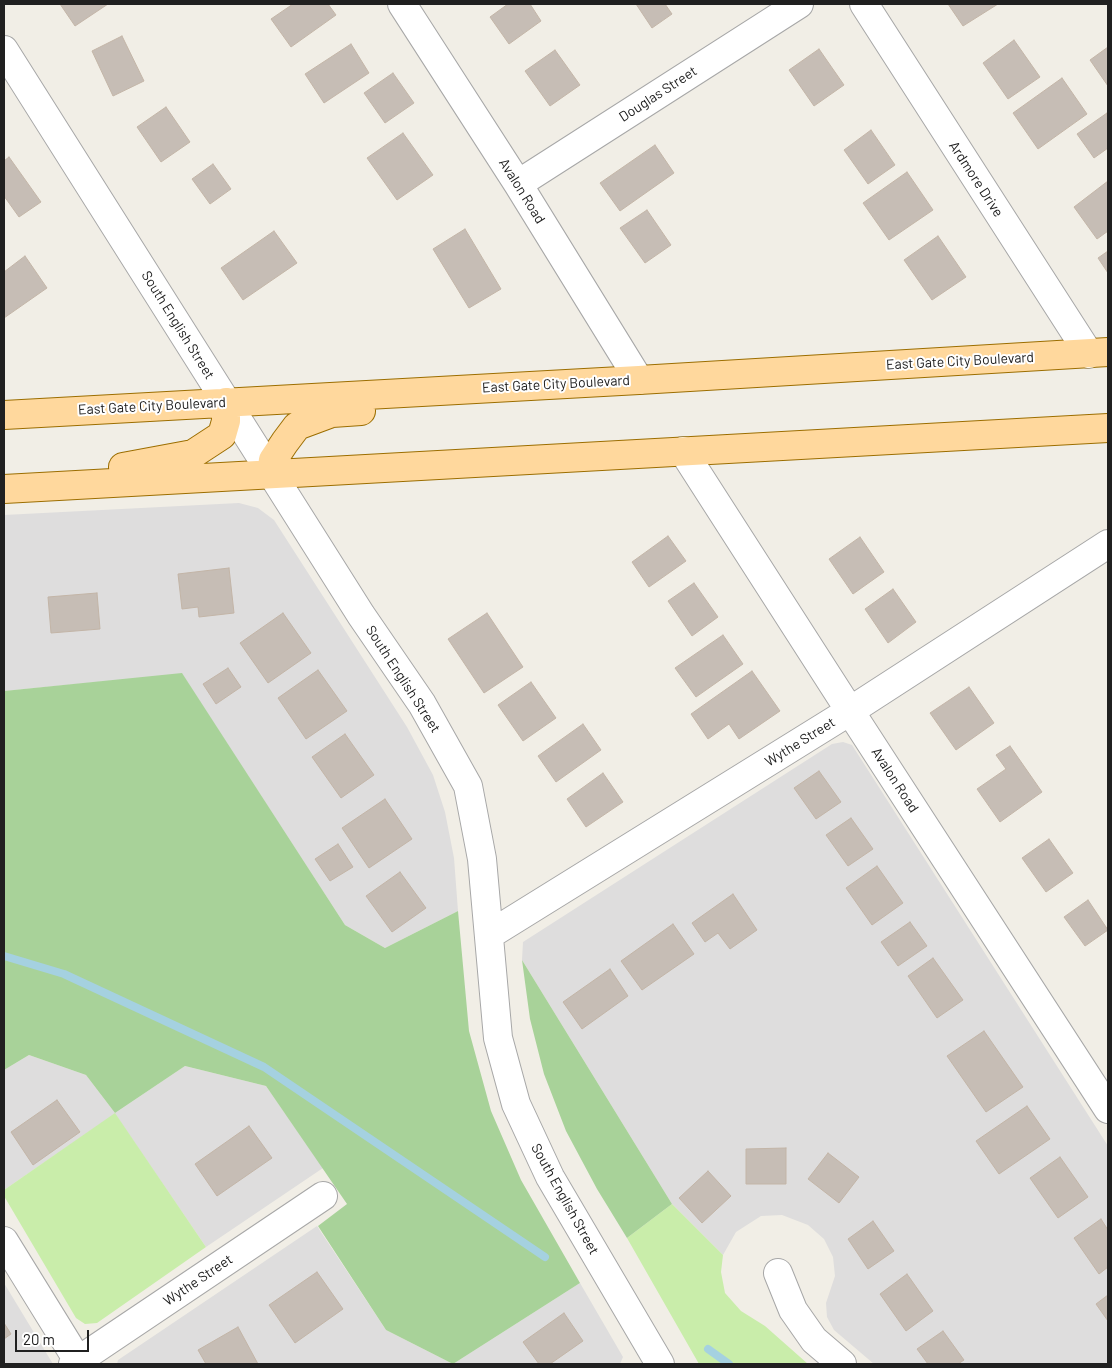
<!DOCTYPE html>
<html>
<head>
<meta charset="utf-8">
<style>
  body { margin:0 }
  #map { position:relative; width:1112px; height:1368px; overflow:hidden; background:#f1eee6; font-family:Barlow,sans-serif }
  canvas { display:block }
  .frame { position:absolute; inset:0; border:5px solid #202020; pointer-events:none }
  .scale { position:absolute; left:15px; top:1330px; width:74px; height:22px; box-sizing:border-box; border:2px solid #202020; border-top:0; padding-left:6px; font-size:15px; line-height:18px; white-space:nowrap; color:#202020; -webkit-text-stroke:4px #fff; paint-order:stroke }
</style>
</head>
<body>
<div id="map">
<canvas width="1112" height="1368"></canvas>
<div class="frame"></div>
<div class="scale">20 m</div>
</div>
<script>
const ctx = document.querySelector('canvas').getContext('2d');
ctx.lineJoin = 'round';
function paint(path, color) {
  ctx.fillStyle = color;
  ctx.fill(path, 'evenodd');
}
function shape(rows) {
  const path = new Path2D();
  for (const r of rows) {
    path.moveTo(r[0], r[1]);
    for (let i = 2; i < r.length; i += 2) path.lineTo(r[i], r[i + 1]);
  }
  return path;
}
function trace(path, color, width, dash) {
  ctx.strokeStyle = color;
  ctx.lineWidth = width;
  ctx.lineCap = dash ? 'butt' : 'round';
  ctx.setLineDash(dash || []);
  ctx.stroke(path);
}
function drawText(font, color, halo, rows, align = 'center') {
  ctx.font = font + ' Barlow,sans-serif';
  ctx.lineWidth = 4;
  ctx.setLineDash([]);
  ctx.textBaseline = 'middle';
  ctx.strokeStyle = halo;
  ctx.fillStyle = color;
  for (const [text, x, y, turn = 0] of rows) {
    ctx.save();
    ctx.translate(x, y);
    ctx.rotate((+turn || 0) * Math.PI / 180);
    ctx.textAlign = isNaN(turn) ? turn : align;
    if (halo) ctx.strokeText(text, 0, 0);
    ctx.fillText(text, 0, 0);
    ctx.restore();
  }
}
const residential = shape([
  [239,503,258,508,274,520,407,727,433,775,445,812,454,858,458,911,385,948,345,925,182,674,4,691,4,515],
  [843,742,852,745,1108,1146,1108,1364,874,1364,834,1330,827,1317,826,1303,835,1276,833,1257,824,1239,808,1225,782,1215,761,1216,736,1232,723,1255,672,1204,522,960,523,942,832,744],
  [29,1055,86,1075,115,1113,185,1066,266,1086,323,1168,206,1247,115,1114,4,1190,4,1070],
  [317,1226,386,1330,453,1364,580,1283,623,1357,620,1364,117,1364,118,1360],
  [4,1283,53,1364,4,1364]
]);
const grass = shape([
  [115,1113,206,1247,97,1323,85,1324,76,1318,4,1196,4,1190],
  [672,1204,723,1255,721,1272,725,1293,741,1311,765,1326,808,1364,699,1364,627,1238]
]);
const forest = shape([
  [182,673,345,925,385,948,458,911,469,1031,491,1111,521,1180,580,1283,453,1364,386,1330,318,1226,347,1204,266,1086,185,1066,115,1113,86,1075,29,1055,4,1070,4,691],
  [522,960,672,1204,627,1238,597,1189,566,1131,544,1074,530,1019]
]);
const stream = shape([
  [4,956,64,974,264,1067,545,1257],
  [708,1349,729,1364]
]);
const building = shape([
  [60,4,108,4,75,26,60,4],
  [293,4,328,4,336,15,291,47,271,19,293,4],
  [508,4,530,4,541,21,509,44,490,17,508,4],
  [636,4,665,4,672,14,652,28,636,4],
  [948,4,998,4,963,26,948,4],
  [122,36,144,81,113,96,92,51,122,36],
  [1014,40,1040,77,1008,99,983,63,1014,40],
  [351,44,369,73,324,103,305,74,351,44],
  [1108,47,1108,86,1090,60,1108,47],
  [819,49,844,85,814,106,789,70,819,49],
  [555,50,580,85,550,106,525,71,555,50],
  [393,73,414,103,385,123,364,93,393,73],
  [1062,78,1087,114,1038,149,1013,113,1062,78],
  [166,107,190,142,161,162,137,127,166,107],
  [1107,113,1108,148,1094,158,1077,134,1107,113],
  [871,130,895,165,868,184,844,150,871,130],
  [403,133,433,175,397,200,367,158,403,133],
  [655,145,674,173,620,211,600,183,655,145],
  [9,157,41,202,19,217,4,196,4,161,9,157],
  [213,164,231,189,210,204,192,179,213,164],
  [907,172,933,210,889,240,863,203,907,172],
  [1108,181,1108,231,1097,239,1074,207,1108,181],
  [647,210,671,245,645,263,620,228,647,210],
  [465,229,501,289,469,308,433,249,465,229],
  [274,231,297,263,243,300,221,268,274,231],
  [938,236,966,277,932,300,904,260,938,236],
  [1108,251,1108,273,1098,258,1108,251],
  [25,256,47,288,4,318,4,272,25,256],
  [668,536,686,561,649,587,632,562,668,536],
  [860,537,884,572,853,594,829,559,860,537],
  [229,568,234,613,199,617,198,607,182,609,178,574,229,568],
  [694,583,718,617,692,636,668,601,694,583],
  [893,589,916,622,888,643,865,609,893,589],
  [97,593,100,629,51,633,48,597,97,593],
  [283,613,311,653,268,683,240,643,283,613],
  [487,613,523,667,484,693,448,639,487,613],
  [723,635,743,664,696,697,675,668,723,635],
  [228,668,241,687,216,704,203,684,228,668],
  [318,670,347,711,306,739,278,698,318,670],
  [752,671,780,711,739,739,729,724,708,739,691,714,752,671],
  [531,682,556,718,523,741,498,705,531,682],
  [969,687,994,723,956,750,930,713,969,687],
  [583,724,601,750,556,782,538,756,583,724],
  [345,734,374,775,341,798,312,757,345,734],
  [1010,746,1042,792,1000,822,977,789,1006,769,996,755,1010,746],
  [819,771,841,802,816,819,794,788,819,771],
  [603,773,623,802,586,827,567,799,603,773],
  [385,799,412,839,369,868,342,828,385,799],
  [851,818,873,849,848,866,826,835,851,818],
  [1049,839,1073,873,1046,892,1022,858,1049,839],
  [338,844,353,867,330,881,315,859,338,844],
  [877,866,903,903,872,925,846,888,877,866],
  [400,872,426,908,392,932,366,896,400,872],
  [733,894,757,930,730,949,718,933,705,942,692,923,733,894],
  [1088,900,1108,930,1085,946,1064,917,1088,900],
  [910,922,927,946,898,966,881,942,910,922],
  [673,924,694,954,642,990,621,961,673,924],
  [933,958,963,1000,937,1018,908,976,933,958],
  [610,969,628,996,582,1029,563,1002,610,969],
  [984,1031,1023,1087,986,1112,947,1056,984,1031],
  [57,1100,80,1132,33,1165,11,1132,57,1100],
  [1027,1106,1050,1139,999,1174,976,1141,1027,1106],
  [249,1126,272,1158,217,1196,195,1164,249,1126],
  [786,1148,786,1184,746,1184,746,1149,786,1148],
  [828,1153,859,1177,839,1203,808,1179,828,1153],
  [1060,1157,1088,1197,1058,1218,1030,1178,1060,1157],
  [708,1171,731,1196,702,1223,679,1198,708,1171],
  [1101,1219,1108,1230,1108,1267,1099,1274,1074,1238,1101,1219],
  [873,1221,894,1251,868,1269,848,1239,873,1221],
  [317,1272,343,1309,295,1343,269,1305,317,1272],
  [907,1274,933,1311,906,1331,880,1294,907,1274],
  [1108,1295,1108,1321,1096,1304,1108,1295],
  [564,1313,583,1341,550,1364,539,1364,523,1342,564,1313],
  [4,1323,11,1334,4,1339,4,1323],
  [238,1327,258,1364,206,1364,198,1350,238,1327],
  [943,1331,964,1360,958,1364,928,1364,917,1349,943,1331]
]);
const minor = shape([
  [402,4,518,184,639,380],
  [864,4,1089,354],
  [4,50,361,615,422,704,468,786,482,859,498,1038,516,1104,550,1177,660,1364],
  [518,184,799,4],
  [683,451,850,711,1108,1109],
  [489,935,850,711,1108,544],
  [4,1241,80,1364],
  [778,1273,793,1310,814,1340,842,1364],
  [73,1364,323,1196]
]);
const major = shape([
  [4,415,639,380,1108,352],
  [123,467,193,454,222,435,226,421,226,402],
  [271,473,273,460,285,442,297,426,332,413,361,411],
  [4,489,1108,428]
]);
const streetNames = [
  ["Douglas Street",658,94,-33],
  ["Ardmore Drive",976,179,57],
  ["Avalon Road",522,191,58],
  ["South English Street",178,325,58],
  ["East Gate City Boulevard",960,361,-3],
  ["East Gate City Boulevard",556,384,-3],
  ["East Gate City Boulevard",152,406,-3],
  ["South English Street",403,679,57],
  ["Wythe Street",800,742,-32],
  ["Avalon Road",895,780,57],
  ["South English Street",565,1199,61],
  ["Wythe Street",198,1280,-34]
];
paint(residential, '#dedddd');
paint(grass, '#c9edaa');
paint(forest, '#a8d299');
trace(stream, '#a5d1e0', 8);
paint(building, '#c6bdb5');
trace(building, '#c3b5a7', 1);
trace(minor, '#a7a7a7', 30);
trace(major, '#9c6e00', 30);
trace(minor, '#fff', 28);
trace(major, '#ffd89d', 28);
drawText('14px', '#202020', '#fff', streetNames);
</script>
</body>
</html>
